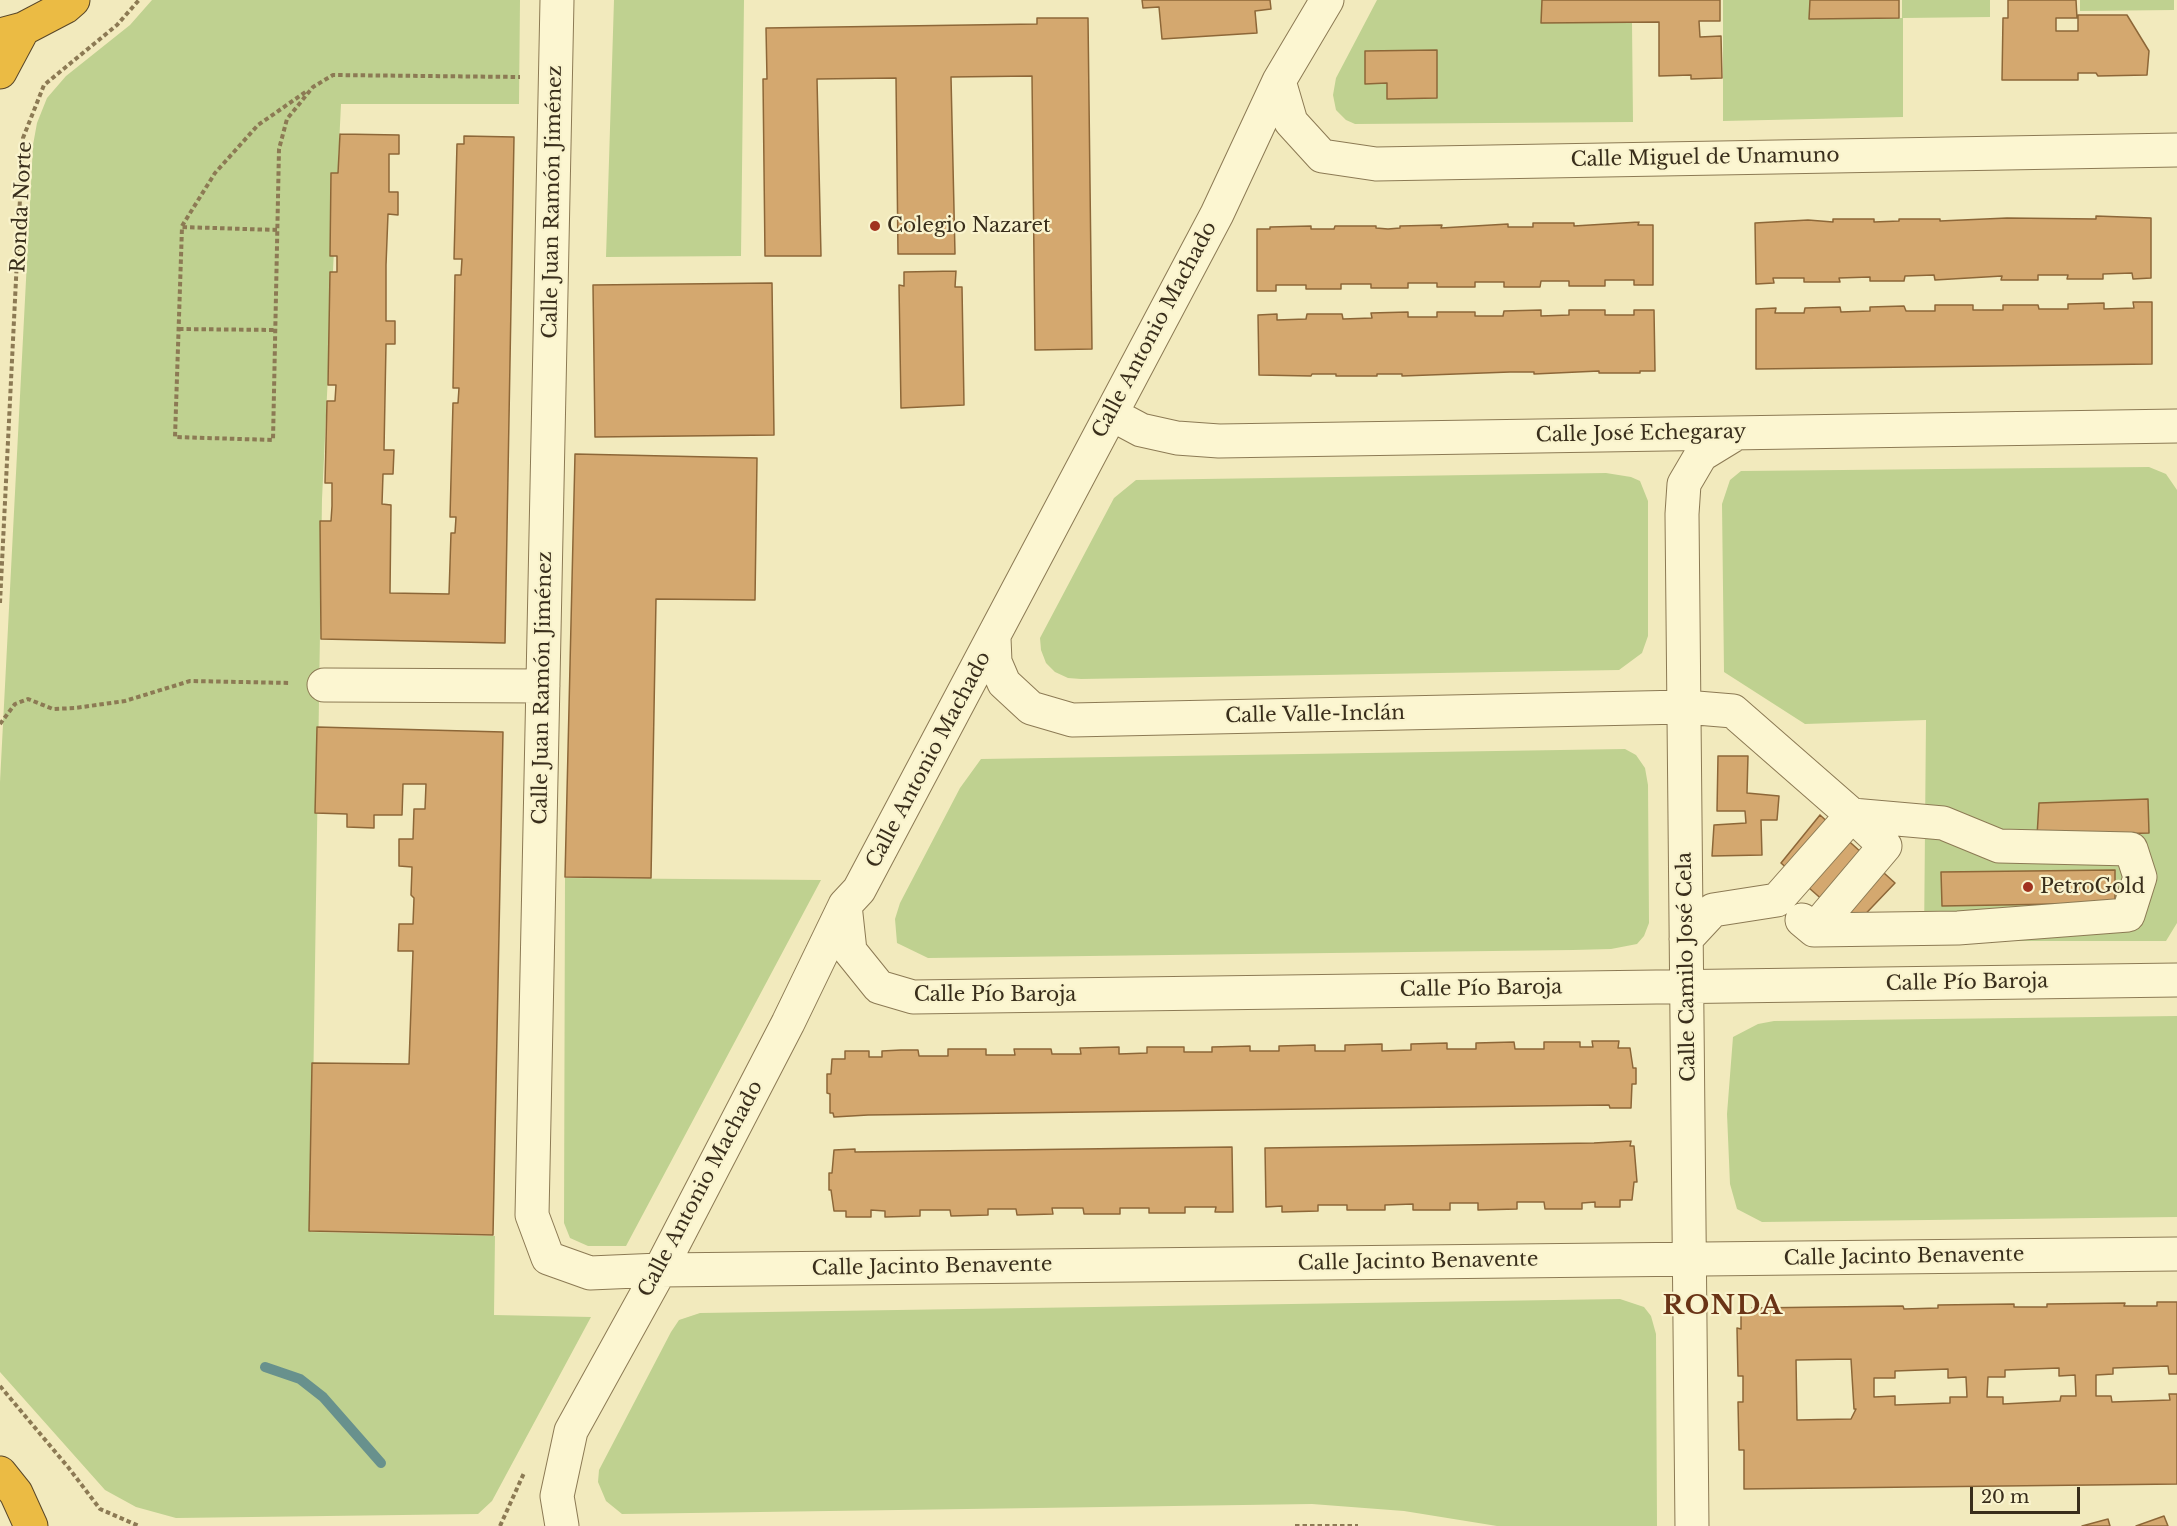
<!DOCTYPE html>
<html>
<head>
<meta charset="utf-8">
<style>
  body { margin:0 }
  #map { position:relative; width:2177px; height:1526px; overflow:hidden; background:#f2eabd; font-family:"Libre Baskerville",serif }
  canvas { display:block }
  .scale { position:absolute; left:1970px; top:1487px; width:110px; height:27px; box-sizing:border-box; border:3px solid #392e1b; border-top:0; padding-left:8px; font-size:18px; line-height:21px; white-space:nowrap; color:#392e1b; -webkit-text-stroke:4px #f9f3cd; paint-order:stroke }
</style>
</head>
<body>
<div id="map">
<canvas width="2177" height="1526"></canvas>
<div class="scale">20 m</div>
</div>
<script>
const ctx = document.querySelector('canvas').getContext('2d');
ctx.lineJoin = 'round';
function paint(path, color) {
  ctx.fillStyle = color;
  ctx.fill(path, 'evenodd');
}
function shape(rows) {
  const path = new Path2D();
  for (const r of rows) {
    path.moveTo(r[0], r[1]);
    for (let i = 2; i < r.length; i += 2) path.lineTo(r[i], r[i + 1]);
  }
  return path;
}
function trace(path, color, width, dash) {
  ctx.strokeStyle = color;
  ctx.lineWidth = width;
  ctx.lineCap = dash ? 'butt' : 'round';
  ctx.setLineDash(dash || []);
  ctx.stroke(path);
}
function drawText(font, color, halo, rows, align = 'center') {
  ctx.font = font + ' "Libre Baskerville",serif';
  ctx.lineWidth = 4.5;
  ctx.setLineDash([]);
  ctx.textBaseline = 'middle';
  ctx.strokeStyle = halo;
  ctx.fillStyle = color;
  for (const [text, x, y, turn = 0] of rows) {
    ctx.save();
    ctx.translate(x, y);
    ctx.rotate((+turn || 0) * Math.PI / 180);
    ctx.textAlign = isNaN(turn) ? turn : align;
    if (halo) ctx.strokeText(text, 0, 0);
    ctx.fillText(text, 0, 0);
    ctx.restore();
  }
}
const green = shape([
  [152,0,520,0,519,104,341,104,322,499,311,1232,495,1236,494,1315,591,1317,492,1501,478,1514,176,1518,136,1507,105,1490,0,1372,0,782,33,145,37,123,47,98,66,76,130,25],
  [614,0,744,0,741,256,606,257],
  [1377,0,1544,0,1545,23,1632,23,1633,122,1355,124,1346,120,1336,110,1333,95,1336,78],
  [1723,0,1812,0,1813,18,1902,18,1902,0,1990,0,1990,17,1903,18,1903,117,1723,121],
  [2080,0,2174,0,2174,10,2080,11],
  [2149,467,2166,474,2177,490,2177,923,2166,941,1924,941,1926,720,1805,724,1724,672,1722,504,1730,480,1741,471],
  [1606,473,1631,477,1640,481,1648,501,1648,636,1642,653,1619,670,1081,679,1068,678,1055,672,1046,663,1041,650,1040,638,1114,498,1136,480],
  [1625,749,1636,755,1645,768,1648,785,1649,923,1644,936,1637,944,1611,949,1573,950,928,958,897,943,895,919,900,903,960,788,981,759],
  [565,878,821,880,626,1246,588,1246,570,1238,564,1223],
  [2177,1016,2177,1217,1762,1222,1737,1209,1730,1184,1727,1114,1733,1037,1758,1024,1774,1021],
  [1620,1299,1644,1307,1651,1316,1656,1334,1657,1526,1497,1526,1404,1511,1312,1504,622,1514,606,1501,598,1482,599,1470,671,1332,679,1320,700,1313]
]);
const stream = shape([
  [265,1367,300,1379,323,1397,381,1463]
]);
const building = shape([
  [1142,0,1270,0,1271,9,1255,11,1257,33,1162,39,1159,7,1143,8,1142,0],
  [1542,0,1720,0,1720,21,1699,21,1700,37,1721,36,1722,78,1691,79,1691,75,1659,76,1659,22,1541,23,1542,0],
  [1810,0,1899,0,1899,18,1809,19,1810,0],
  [2008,0,2076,0,2077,18,2056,18,2056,31,2078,31,2078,15,2127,15,2149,51,2147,75,2098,76,2096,73,2078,73,2078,80,2002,80,2003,18,2008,18,2008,0],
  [1037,18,1088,18,1092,349,1035,350,1032,76,951,77,955,254,898,254,896,78,817,79,821,256,765,256,763,79,767,79,766,28,1037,24,1037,18],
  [1437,50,1437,98,1387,99,1387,83,1365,84,1365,51,1437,50],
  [340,134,399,135,399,154,389,154,389,192,398,192,398,215,388,214,386,265,386,321,395,321,395,344,386,344,384,450,394,450,393,474,383,474,382,504,391,505,390,593,449,594,451,533,455,533,456,517,450,517,453,403,458,403,459,388,453,388,455,275,461,275,462,259,454,259,457,144,464,144,464,136,514,137,505,643,321,639,320,521,331,521,332,506,332,483,325,483,327,401,335,401,336,385,328,385,330,272,337,272,337,256,330,256,331,173,338,173,340,134],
  [2096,216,2151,218,2151,278,2133,279,2132,273,2103,274,2103,279,2067,279,2068,275,2038,275,2038,280,2001,280,2002,276,1935,280,1934,275,1905,276,1904,281,1870,281,1870,277,1839,278,1840,282,1804,282,1804,278,1773,278,1774,283,1756,284,1755,223,1808,220,1833,222,1833,219,1874,219,1874,222,1899,221,1899,219,1940,219,1940,221,2007,218,2096,219,2096,216],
  [1639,222,1638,225,1653,225,1653,285,1634,285,1634,280,1605,280,1605,286,1569,286,1569,281,1541,281,1540,287,1504,287,1504,282,1475,282,1475,287,1437,287,1437,283,1408,283,1408,288,1371,288,1371,284,1341,284,1341,289,1306,289,1306,285,1276,285,1276,291,1257,291,1257,229,1270,229,1270,227,1311,226,1311,229,1334,229,1335,226,1376,226,1376,228,1388,229,1400,228,1400,226,1442,225,1441,228,1508,224,1508,227,1533,227,1533,223,1574,223,1574,226,1639,222],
  [956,271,955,287,962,287,964,405,901,408,899,285,904,286,904,272,956,271],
  [772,283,774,435,595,437,593,285,772,283],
  [2133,302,2152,302,2152,364,1756,369,1756,309,1776,308,1775,313,1804,313,1805,308,1840,307,1841,312,1870,311,1870,307,1904,306,1906,311,1935,311,1935,305,1973,305,1973,310,2003,310,2003,305,2038,305,2039,309,2068,309,2068,304,2104,303,2104,309,2134,308,2133,302],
  [1541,310,1541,316,1569,315,1569,310,1605,310,1605,315,1634,315,1634,310,1654,310,1655,371,1640,371,1640,373,1599,373,1599,371,1534,374,1534,372,1510,372,1402,376,1402,374,1377,374,1377,376,1336,376,1336,374,1312,374,1311,376,1259,375,1258,315,1277,314,1277,320,1306,319,1307,314,1342,314,1343,319,1372,318,1371,313,1408,312,1408,317,1437,317,1437,312,1475,312,1475,316,1503,316,1504,311,1541,310],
  [575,454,757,458,755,600,656,599,651,878,565,877,575,454],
  [317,727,503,732,493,1235,309,1231,312,1063,409,1064,413,951,398,951,399,924,413,924,414,898,411,895,412,867,399,866,399,839,413,839,414,809,425,809,426,784,403,784,402,815,374,815,374,828,347,827,347,814,315,813,317,727],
  [1718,756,1748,756,1747,793,1779,796,1777,820,1761,820,1762,855,1712,856,1714,825,1746,823,1745,811,1717,811,1718,756],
  [2148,799,2149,833,2037,836,2039,803,2148,799],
  [1820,815,1895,883,1853,927,1781,863,1820,815],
  [2115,870,2115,903,1942,906,1941,872,2115,870],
  [1592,1041,1619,1041,1618,1048,1630,1048,1633,1068,1636,1068,1636,1084,1632,1084,1631,1108,1610,1108,1609,1105,1529,1106,868,1115,834,1117,833,1113,830,1113,830,1094,827,1093,827,1074,831,1074,832,1059,845,1059,845,1051,869,1051,869,1057,882,1057,882,1051,901,1050,918,1050,919,1056,948,1056,948,1049,986,1049,986,1055,1015,1055,1014,1049,1051,1049,1052,1054,1081,1054,1080,1048,1119,1047,1119,1054,1147,1053,1147,1047,1184,1047,1184,1052,1212,1052,1212,1047,1250,1046,1250,1051,1279,1051,1279,1046,1315,1045,1315,1051,1345,1051,1345,1045,1382,1044,1382,1051,1411,1050,1411,1044,1447,1043,1447,1049,1476,1049,1476,1043,1514,1042,1515,1049,1544,1049,1544,1042,1580,1042,1580,1047,1593,1047,1592,1041],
  [1631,1141,1630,1146,1634,1146,1637,1182,1634,1182,1632,1200,1620,1200,1620,1207,1595,1207,1595,1202,1582,1203,1582,1209,1545,1209,1544,1202,1517,1202,1517,1209,1478,1210,1478,1203,1450,1203,1450,1210,1413,1210,1413,1204,1385,1205,1385,1210,1347,1210,1347,1205,1318,1205,1318,1211,1282,1212,1282,1206,1266,1207,1265,1148,1594,1143,1631,1141],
  [1232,1147,1233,1212,1215,1212,1216,1207,1185,1207,1185,1213,1149,1213,1149,1208,1120,1208,1120,1214,1084,1214,1083,1208,1052,1208,1053,1214,1017,1215,1016,1209,988,1209,988,1215,951,1216,950,1210,920,1210,920,1216,885,1217,885,1211,871,1210,871,1217,846,1217,846,1211,834,1211,831,1190,829,1190,829,1173,832,1173,834,1150,855,1149,855,1152,1232,1147],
  [2157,1302,2177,1302,2177,1374,2169,1374,2168,1366,2113,1368,2113,1374,2096,1375,2096,1396,2111,1396,2112,1402,2170,1400,2169,1394,2177,1394,2177,1484,1744,1489,1744,1450,1739,1450,1738,1402,1743,1402,1743,1376,1738,1376,1737,1328,1741,1329,1741,1311,1753,1311,1752,1308,1903,1306,1904,1309,1938,1308,1938,1305,2014,1304,2014,1307,2047,1307,2047,1304,2125,1303,2124,1306,2157,1306,2157,1302],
  [1851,1359,1854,1409,1856,1409,1851,1419,1797,1420,1796,1360,1851,1359],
  [2059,1368,2059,1376,2075,1375,2076,1396,2061,1396,2060,1401,2003,1404,2003,1397,1987,1397,1988,1377,2005,1377,2005,1370,2059,1368],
  [1948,1369,1948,1378,1966,1377,1967,1397,1950,1397,1950,1403,1895,1405,1895,1396,1874,1397,1874,1378,1895,1378,1895,1371,1948,1369],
  [2164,1516,2168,1526,2136,1526,2164,1516],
  [2108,1519,2110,1526,2082,1526,2108,1519]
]);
const path = shape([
  [182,226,215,173,258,125,307,91],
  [277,230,182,227,175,437,273,440,279,149,287,119,313,87,333,75,520,77],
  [179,329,275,330],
  [0,603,23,138,44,85,117,25,139,0],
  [0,724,15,704,28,699,53,709,75,708,125,701,190,681,291,683],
  [0,1386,68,1467,100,1509,139,1526],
  [500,1526,524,1473],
  [1295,1526,1358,1526]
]);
const minor = shape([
  [557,0,532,1215,548,1258,590,1273,660,1270,2177,1254],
  [1279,81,1291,122,1322,156,1376,164,2177,150],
  [1111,414,1141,430,1177,438,1219,441,2177,426],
  [994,638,995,662,1004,683,1031,708,1072,720,1685,707,1733,711,1852,815,1777,900,1713,910,1686,939],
  [324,685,543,686],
  [845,905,850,951,879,987,913,997,2177,980],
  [1802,920,1814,930,1885,846,1852,815],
  [1814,930,1958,928,2128,915,2140,877,2131,849,1999,846,1943,823,1852,815],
  [562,1526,557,1496,571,1431,660,1270,788,1023,845,905,859,890,1217,214,1279,81,1327,0],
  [1692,1526,1682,514,1684,484,1701,455,1737,433]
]);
const highway = shape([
  [0,35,23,29,65,7,73,0],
  [0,72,23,29],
  [0,1473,16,1493,31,1526]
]);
const markers = [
  [875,226,6,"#a0321f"],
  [2028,887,6,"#a0321f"]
];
const streetNames = [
  ["Calle Miguel de Unamuno",1705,158,-1],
  ["Calle Juan Ramón Jiménez",553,202,-89],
  ["Ronda Norte",22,207,-87],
  ["Calle Antonio Machado",1155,330,-62],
  ["Calle José Echegaray",1641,434,-1],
  ["Calle Juan Ramón Jiménez",543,688,-89],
  ["Calle Valle-Inclán",1315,715,-1],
  ["Calle Antonio Machado",929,760,-62],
  ["Calle Camilo José Cela",1687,967,-91],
  ["Calle Pío Baroja",1967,983,-1],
  ["Calle Pío Baroja",1481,989,-1],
  ["Calle Pío Baroja",995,995],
  ["Calle Antonio Machado",701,1189,-62],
  ["Calle Jacinto Benavente",1904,1257,-1],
  ["Calle Jacinto Benavente",1418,1262,-1],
  ["Calle Jacinto Benavente",932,1267,-1]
];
const poiNames = [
  ["Colegio Nazaret",887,226],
  ["PetroGold",2040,887]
];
const districtNames = [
  ["RONDA",1723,1307]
];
paint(green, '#bfd190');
trace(stream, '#68918d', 10);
paint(building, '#d4a86f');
trace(building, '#8d6738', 1.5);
trace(minor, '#8c7a54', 35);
trace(highway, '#594729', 35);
trace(path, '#8c7a54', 4, [4.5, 3]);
trace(minor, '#fcf6d1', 33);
trace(highway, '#ebbb44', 33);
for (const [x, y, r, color] of markers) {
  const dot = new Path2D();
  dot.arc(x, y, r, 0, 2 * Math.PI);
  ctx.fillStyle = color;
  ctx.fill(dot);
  trace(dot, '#f9f3cd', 2);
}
drawText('20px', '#392e1b', '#f9f3cd', streetNames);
drawText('20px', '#392e1b', '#f9f3cd', poiNames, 'left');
ctx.letterSpacing = '1.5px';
drawText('bold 26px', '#6a3416', '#f9f3cd', districtNames);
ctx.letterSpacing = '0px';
</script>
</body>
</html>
